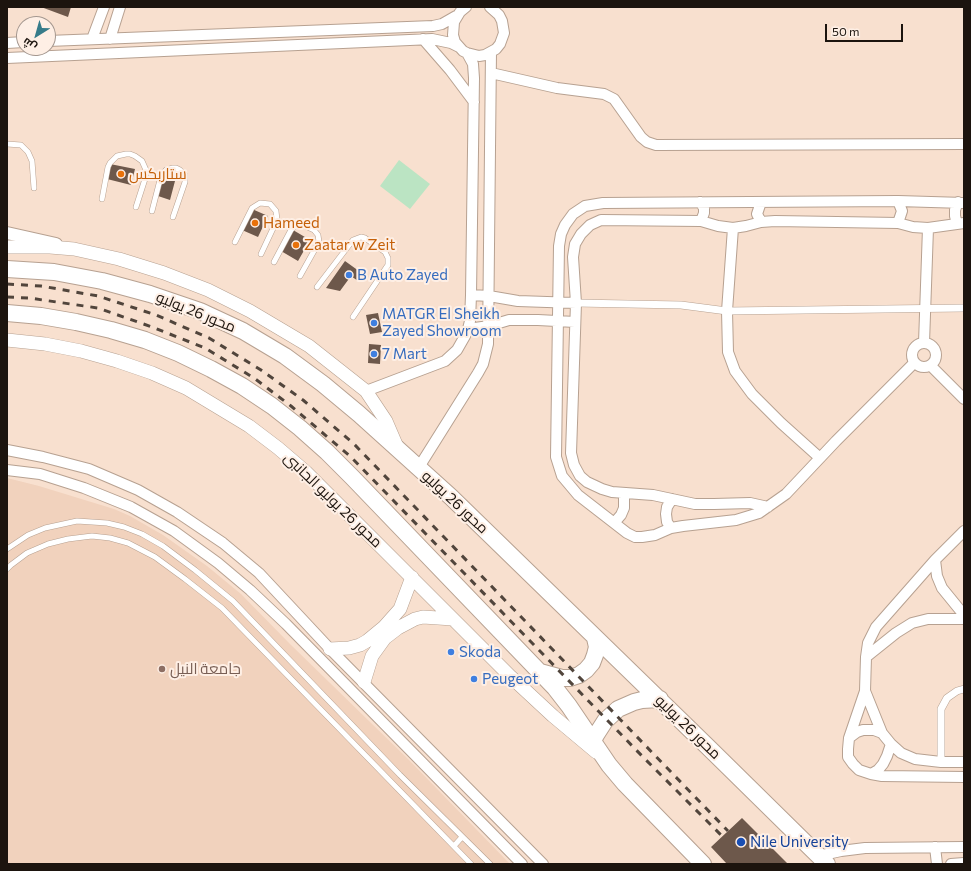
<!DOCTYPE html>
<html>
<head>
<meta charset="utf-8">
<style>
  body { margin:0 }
  #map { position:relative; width:971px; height:871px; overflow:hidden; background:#f8e0cf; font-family:Commissioner,Cairo,sans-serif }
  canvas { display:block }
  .frame { position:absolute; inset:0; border:8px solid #1c140e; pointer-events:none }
  .north { position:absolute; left:16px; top:16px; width:40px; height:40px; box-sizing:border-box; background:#feefe5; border:1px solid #a4978f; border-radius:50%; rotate:217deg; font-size:11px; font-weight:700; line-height:16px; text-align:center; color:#1c140e }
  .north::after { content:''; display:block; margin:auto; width:14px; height:18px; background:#377c8a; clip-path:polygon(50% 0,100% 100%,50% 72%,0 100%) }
  .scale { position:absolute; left:825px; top:24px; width:78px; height:18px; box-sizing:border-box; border:2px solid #1c140e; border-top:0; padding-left:5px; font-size:12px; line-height:14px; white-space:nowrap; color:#1c140e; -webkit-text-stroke:3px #feefe5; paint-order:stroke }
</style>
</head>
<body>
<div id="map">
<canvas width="971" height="871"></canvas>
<div class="frame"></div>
<div class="north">ش</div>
<div class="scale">50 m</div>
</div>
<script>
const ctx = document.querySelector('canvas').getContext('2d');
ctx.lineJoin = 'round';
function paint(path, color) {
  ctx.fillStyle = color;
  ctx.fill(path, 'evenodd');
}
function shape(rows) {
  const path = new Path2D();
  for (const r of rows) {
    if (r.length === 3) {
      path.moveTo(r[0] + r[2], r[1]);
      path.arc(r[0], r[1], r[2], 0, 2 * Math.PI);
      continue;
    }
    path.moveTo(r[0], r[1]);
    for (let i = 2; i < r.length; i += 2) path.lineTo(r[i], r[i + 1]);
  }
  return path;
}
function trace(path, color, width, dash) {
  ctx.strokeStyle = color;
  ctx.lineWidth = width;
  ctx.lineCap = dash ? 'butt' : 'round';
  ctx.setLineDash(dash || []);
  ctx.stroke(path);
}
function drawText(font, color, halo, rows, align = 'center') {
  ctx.font = font + ' Commissioner,Cairo,sans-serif';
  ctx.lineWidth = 4;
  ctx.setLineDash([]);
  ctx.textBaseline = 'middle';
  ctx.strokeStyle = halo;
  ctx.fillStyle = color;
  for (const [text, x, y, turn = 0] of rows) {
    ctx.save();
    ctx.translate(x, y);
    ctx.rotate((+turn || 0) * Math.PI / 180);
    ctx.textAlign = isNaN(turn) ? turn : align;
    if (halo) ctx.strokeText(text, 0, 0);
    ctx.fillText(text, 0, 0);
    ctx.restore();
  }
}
const built = shape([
  [7,478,39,486,114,509,130,516,163,535,207,566,241,594,290,644,408,759,510,864,7,864]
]);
const green = shape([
  [399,160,430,184,410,209,380,186]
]);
const building = shape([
  [41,7,71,7,68,17],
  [110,164,135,169,131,185,107,179],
  [163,178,175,181,170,200,158,196],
  [252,209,268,216,258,237,242,230],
  [293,230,310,240,298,261,281,251],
  [345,261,363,274,358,281,351,276,340,291,326,288],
  [378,313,382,332,370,334,366,315],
  [369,344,381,345,380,364,368,363],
  [742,818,788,864,727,864,711,847]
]);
const service = shape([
  [7,144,21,145,28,152,32,161,34,188],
  [102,199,108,167,110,163,117,156,126,154,130,154,135,156,142,161,146,170,145,179,136,207],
  [152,211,161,176,166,170,173,168,176,168,180,170,185,175,185,182,173,217],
  [235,242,252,208,260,203,270,204,276,211,277,220,261,254],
  [274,262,291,230,295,226,301,224,314,230,318,235,319,242,300,276],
  [317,287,353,240,361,237,365,238,385,252,388,258,388,265,353,317],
  [7,549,28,535,45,528,77,521,107,523,124,527,142,534,163,546,195,570,233,601,400,775,490,864],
  [7,569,11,565,27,553,48,544,68,539,92,536,110,538,128,543,155,557,185,579,222,608,471,864],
  [454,846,462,837]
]);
const pedestrian = shape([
  [576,303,681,305,727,311,964,308],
  [941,762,941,709,947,698,957,691,964,689]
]);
const minor = shape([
  [466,7,460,12,454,22,453,35,455,42,463,51,467,53,479,56,485,55,496,49,500,44,504,33,502,21,499,15,490,7],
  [92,39,104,7],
  [110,39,120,7],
  [423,39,450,70,474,102],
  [48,41,433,26,442,24,456,16],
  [7,43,24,42],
  [7,58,432,39,451,43,459,47],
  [491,73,557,88,604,94,614,99,641,137,647,142,656,145,964,144],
  [898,201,902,211,898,223],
  [700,202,704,208,704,213,701,221],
  [761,222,757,214,761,202],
  [957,224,955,216,955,210,958,202],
  [733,228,727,311,728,352,735,371,752,394,781,423,820,458],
  [471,295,489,296,518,301,576,303],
  [468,329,489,326,509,320,538,320,575,322],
  [924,355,12],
  [924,343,928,228],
  [914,363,836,441,786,494,759,513,736,520,683,526,671,528,655,535,642,537,635,537,627,533,578,495,562,476,556,457,559,246,561,234,565,225,573,214,585,206,603,203,898,201,964,203],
  [931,366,964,399],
  [366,391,445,361,457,350,465,336,468,329,470,321,471,295,474,78,473,64,467,53],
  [7,450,43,457,89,469,138,490,177,512,223,543,259,573,330,649,543,864],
  [419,467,478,373,483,364,488,344,491,52],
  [7,470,40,474,84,488,131,507,174,531,218,563,250,590,286,624,522,864],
  [768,507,750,503,714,504,695,504,653,495,612,492,602,489,587,482,580,476,574,465,571,453,576,303,573,257,575,244,581,234,590,225,601,220,701,221,718,226,733,228,746,226,761,222,775,221,898,223,913,227,928,228,964,223],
  [614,523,621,515,624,508,624,493],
  [671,528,667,522,666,514,667,507,672,499],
  [964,531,935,560,876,627,868,643,866,657,865,691,849,738,848,749,848,757,853,764,859,770,871,774,882,776,964,777],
  [935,560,937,576,942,588,964,615],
  [866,657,896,633,912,623,928,619,964,619],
  [865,691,882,733,891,744,901,753,915,759,941,762,964,762],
  [849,738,857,732,863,730,874,730,882,733],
  [871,774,878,770,883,764,887,756,891,744],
  [935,847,937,864],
  [818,856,841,851,865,848,964,847],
  [951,864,964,863]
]);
const tertiary = shape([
  [7,233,56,244]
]);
const secondary = shape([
  [7,247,50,247,74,249,119,259,164,273,208,290,250,311,309,346,366,391,386,421,398,449],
  [7,340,45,344,81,351,117,361,152,373,186,388,249,426,278,448,306,472,511,677,553,716,596,752],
  [330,649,349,648,360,645,367,641,384,627,400,609,412,577],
  [364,682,372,656,385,638,398,628,415,619,423,617,453,619]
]);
const trunk = shape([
  [7,269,54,272,102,281,150,294,200,311,243,331,285,356,323,384,359,414,451,497,708,747,827,864],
  [7,313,41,316,76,322,111,330,145,340,178,353,211,369,242,386,272,406,300,428,327,452,352,477,555,688,569,706,609,765,625,784,703,864],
  [540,672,562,678,570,678,579,675,586,670,592,663,595,655,597,647,595,638],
  [592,743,596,735,605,721,618,709,634,702,642,700,660,699]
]);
const rail = shape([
  [7,284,41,286,98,296,156,315,209,338,261,370,303,400,354,444,728,831],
  [7,297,29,298,98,308,152,327,205,348,254,378,291,406,351,457,645,759,722,836]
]);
const markers = [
  [121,174,4,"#e8710a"],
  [255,223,4,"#e8710a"],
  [296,245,4,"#e8710a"],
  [349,275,4,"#3f7fe0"],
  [374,323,4,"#3f7fe0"],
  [374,354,4,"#3f7fe0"],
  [451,652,4,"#3f7fe0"],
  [162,669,4,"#8d6e63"],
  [474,679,4,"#3f7fe0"],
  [741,842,5,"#1a4fb4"]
];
const foodNames = [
  ["ستاربكس",129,174],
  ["Hameed",263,223],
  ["Zaatar w Zeit",304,245]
];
const shopNames = [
  ["B Auto Zayed",357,275],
  ["MATGR El Sheikh",382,314],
  ["Zayed Showroom",382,331],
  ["7 Mart",382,354],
  ["Skoda",459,652],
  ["Peugeot",482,679]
];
const streetNames = [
  ["محور 26 يوليو",196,312,22],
  ["محور 26 يوليو الجانبى",333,500,44],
  ["محور 26 يوليو",455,502,43],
  ["محور 26 يوليو",688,727,44]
];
const educationNames = [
  ["جامعة النيل",170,669]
];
const transitNames = [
  ["Nile University",750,842]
];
paint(built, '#f1d2bd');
paint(green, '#bbe4c3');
paint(building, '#6d584b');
trace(service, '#b7a191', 6);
trace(pedestrian, '#b7a191', 8);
trace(minor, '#b7a191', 12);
trace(tertiary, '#b7a191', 14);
trace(secondary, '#b7a191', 14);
trace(trunk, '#b7a191', 18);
trace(service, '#fff', 5);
trace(pedestrian, '#fff', 7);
trace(minor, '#fff', 10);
trace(tertiary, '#fff', 12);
trace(secondary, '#fff', 13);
trace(trunk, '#fff', 16);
trace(rail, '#51453c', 3, [7, 7]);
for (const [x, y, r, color] of markers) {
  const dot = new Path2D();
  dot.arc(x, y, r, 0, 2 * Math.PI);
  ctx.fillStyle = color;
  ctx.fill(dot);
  trace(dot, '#feefe5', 1.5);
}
drawText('15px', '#c56008', '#feefe5', foodNames, 'left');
drawText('15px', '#366cbe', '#feefe5', shopNames, 'left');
drawText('15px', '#1c140e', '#feefe5', streetNames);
drawText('15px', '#785e54', '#feefe5', educationNames, 'left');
drawText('15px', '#164399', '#feefe5', transitNames, 'left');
</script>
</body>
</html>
